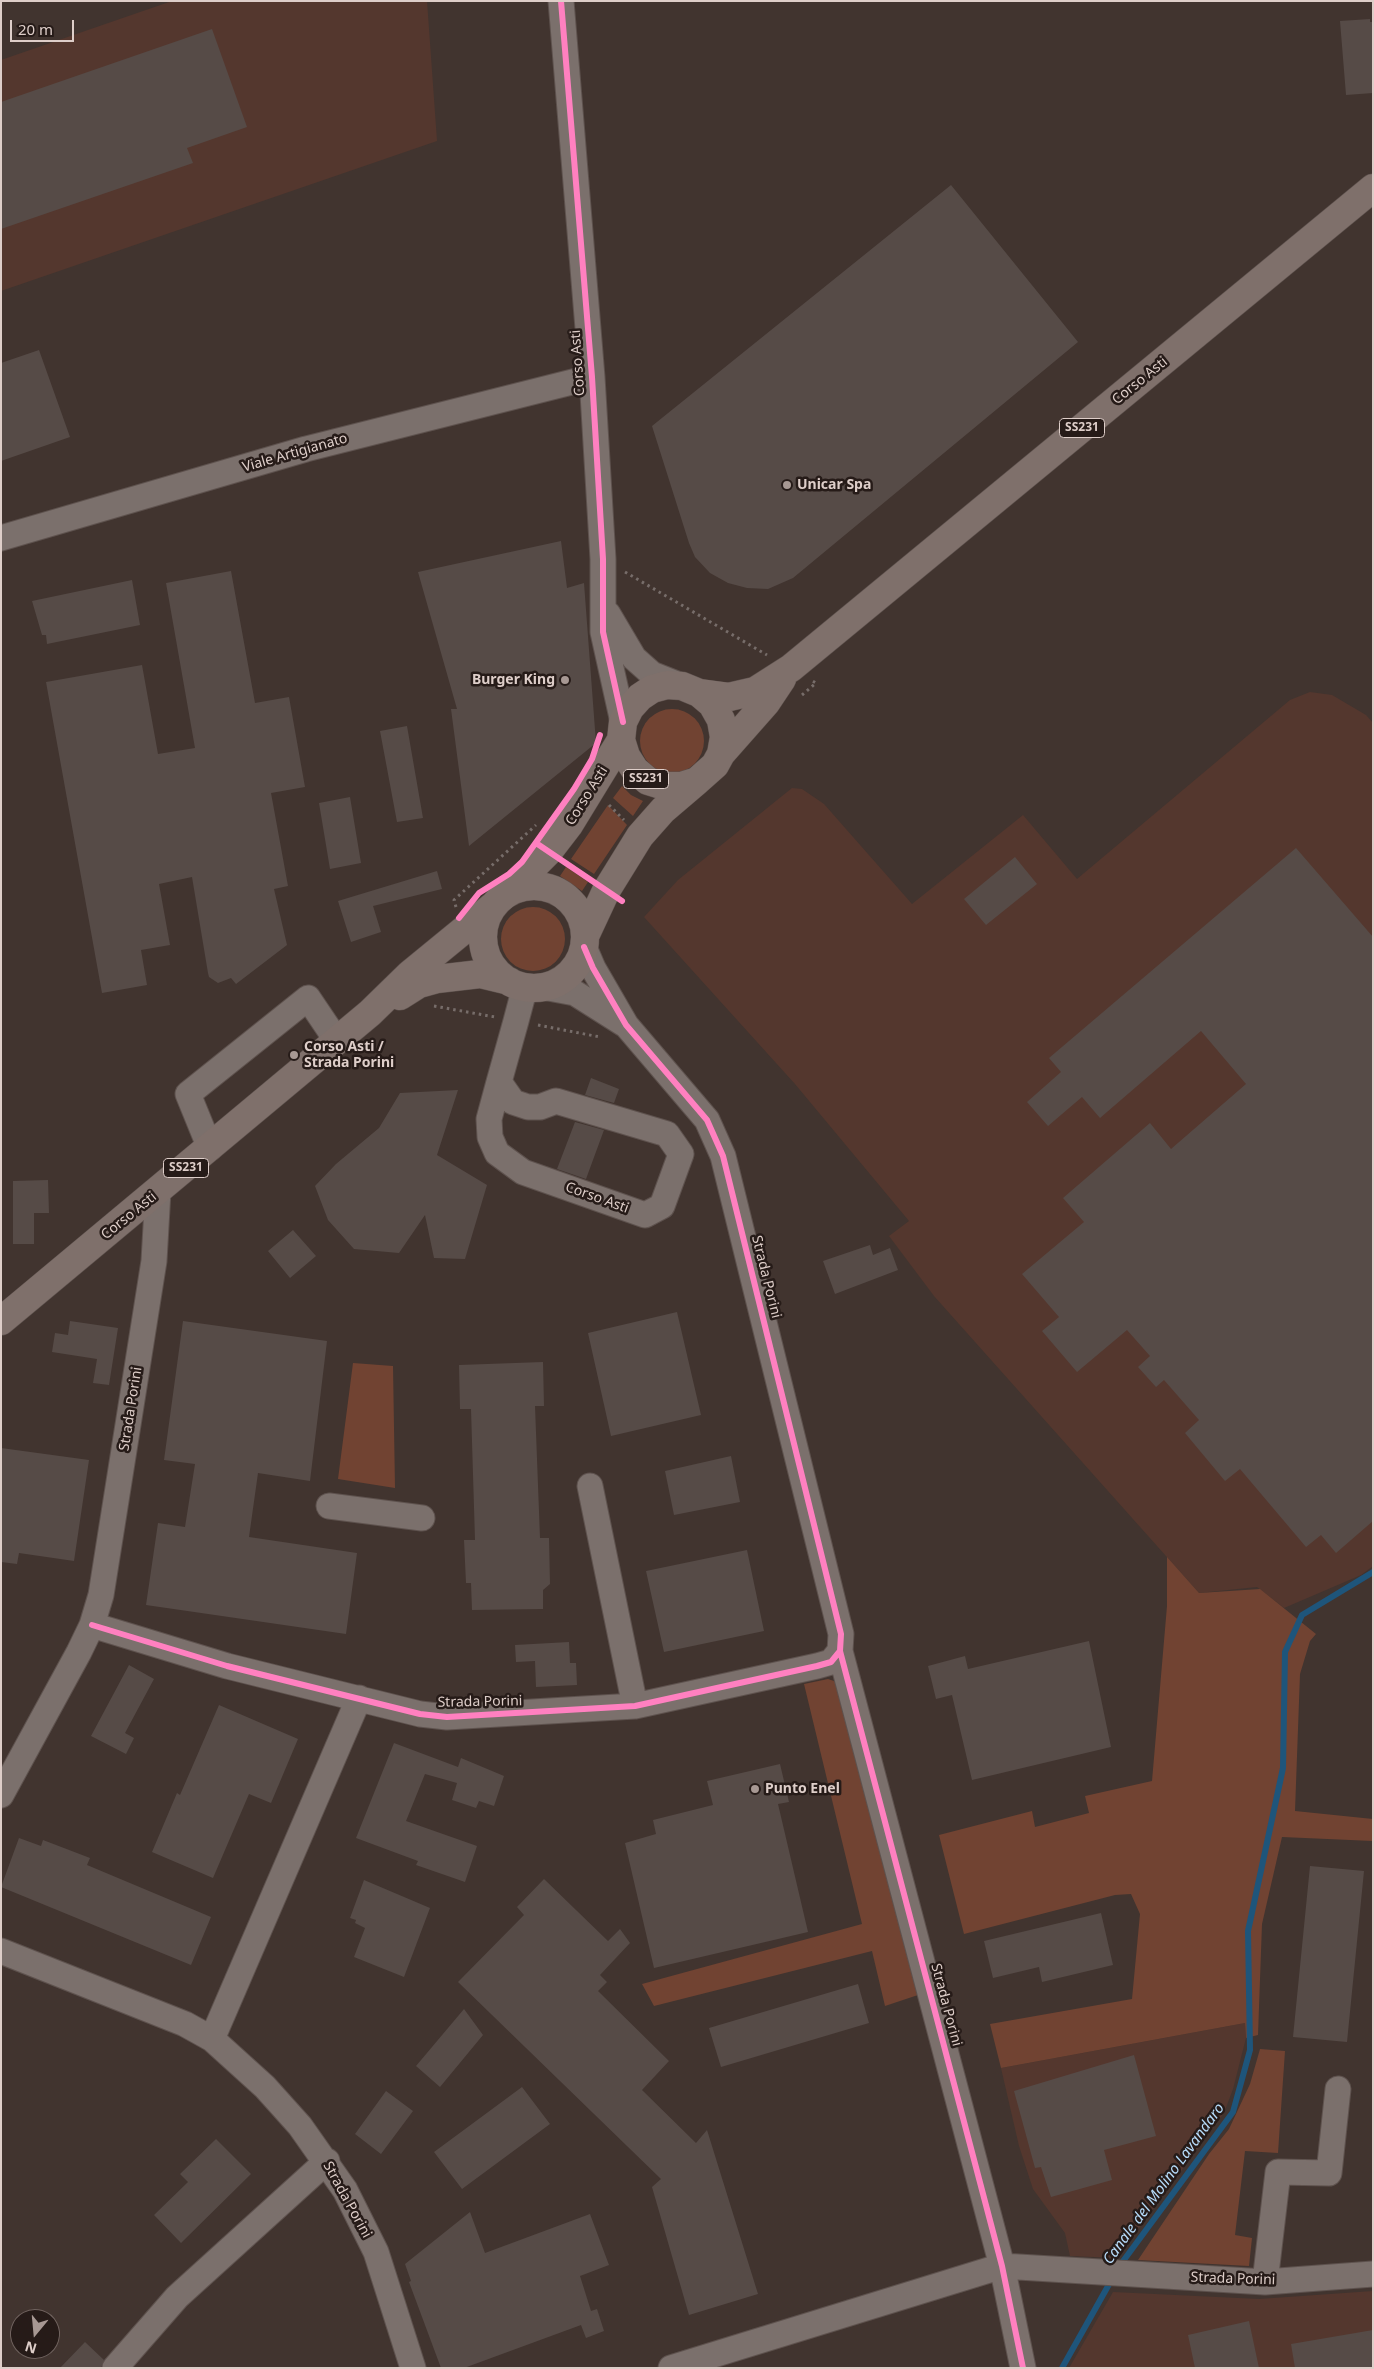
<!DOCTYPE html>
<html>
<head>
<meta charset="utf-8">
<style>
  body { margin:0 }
  #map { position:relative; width:1374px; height:2369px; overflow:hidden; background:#41342f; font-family:"Noto Sans",sans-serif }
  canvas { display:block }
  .frame { position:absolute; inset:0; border:2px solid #decec9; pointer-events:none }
  .north { position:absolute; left:10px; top:2309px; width:50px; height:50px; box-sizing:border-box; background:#261b18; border:1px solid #70635f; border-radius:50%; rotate:197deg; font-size:14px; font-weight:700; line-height:20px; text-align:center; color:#decec9 }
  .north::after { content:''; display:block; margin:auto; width:18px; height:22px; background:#a79893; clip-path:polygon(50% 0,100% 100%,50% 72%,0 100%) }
  .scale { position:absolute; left:10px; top:20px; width:64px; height:22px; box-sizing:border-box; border:2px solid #decec9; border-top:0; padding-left:6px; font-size:15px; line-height:18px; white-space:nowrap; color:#decec9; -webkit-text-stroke:4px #261b18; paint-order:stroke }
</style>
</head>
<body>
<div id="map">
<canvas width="1374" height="2369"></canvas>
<div class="frame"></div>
<div class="north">N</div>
<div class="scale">20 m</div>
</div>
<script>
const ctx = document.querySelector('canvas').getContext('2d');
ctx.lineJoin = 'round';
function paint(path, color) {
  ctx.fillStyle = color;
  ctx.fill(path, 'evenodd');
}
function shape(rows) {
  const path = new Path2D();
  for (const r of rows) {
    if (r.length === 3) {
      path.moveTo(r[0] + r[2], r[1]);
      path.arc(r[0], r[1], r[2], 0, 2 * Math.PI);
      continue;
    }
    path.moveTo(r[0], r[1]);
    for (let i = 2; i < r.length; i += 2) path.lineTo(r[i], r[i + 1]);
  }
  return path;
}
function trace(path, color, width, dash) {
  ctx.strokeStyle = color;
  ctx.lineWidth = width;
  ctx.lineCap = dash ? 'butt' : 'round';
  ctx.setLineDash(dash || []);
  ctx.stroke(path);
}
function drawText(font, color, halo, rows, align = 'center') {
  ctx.font = font + ' "Noto Sans",sans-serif';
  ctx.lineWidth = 5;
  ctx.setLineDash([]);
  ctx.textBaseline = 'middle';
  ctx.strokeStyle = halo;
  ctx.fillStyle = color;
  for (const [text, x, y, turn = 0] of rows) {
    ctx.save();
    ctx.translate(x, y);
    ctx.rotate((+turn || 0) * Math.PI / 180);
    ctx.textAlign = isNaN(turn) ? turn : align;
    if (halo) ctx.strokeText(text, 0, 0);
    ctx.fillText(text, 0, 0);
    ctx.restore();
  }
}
const built = shape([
  [172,1,427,1,437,141,1,291,1,60],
  [1310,692,1332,695,1366,715,1373,723,1373,1566,1361,1575,1284,1608,1257,1587,1199,1593,934,1296,889,1236,909,1221,795,1084,644,917,678,880,792,788,802,789,824,804,912,904,1023,815,1077,879,1290,700],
  [1245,2023,1246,2038,1233,2089,1224,2113,1117,2258,1070,2256,1065,2233,1033,2189,1019,2146,1001,2068],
  [1373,2291,1373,2368,1069,2368,1113,2292,1259,2299]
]);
const green = shape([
  [672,741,32],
  [622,786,631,795,643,801,633,816,613,798],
  [608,805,627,825,594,874,571,859],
  [566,867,588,882,582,891,560,876],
  [533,939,32],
  [353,1363,393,1366,395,1488,338,1479],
  [1167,1557,1199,1593,1260,1589,1316,1634,1310,1641,1300,1674,1295,1811,1373,1819,1373,1841,1282,1837,1262,1924,1258,2035,1246,2038,1245,2023,1001,2068,990,2024,1132,1999,1140,1914,1131,1894,1115,1895,964,1934,939,1835,1032,1811,1035,1827,1089,1813,1085,1796,1152,1781,1167,1606],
  [828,1679,837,1682,918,1995,885,2006,872,1951,654,2006,642,1984,862,1924,804,1684],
  [1260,2049,1285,2051,1278,2153,1245,2151,1235,2235,1252,2238,1249,2266,1138,2260,1209,2154,1229,2129,1250,2084]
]);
const stream = shape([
  [1118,2268,1233,2112,1250,2050,1248,1931,1283,1768,1285,1652,1302,1615,1373,1572],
  [1062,2368,1112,2279]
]);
const building = shape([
  [1370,19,1370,22,1373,22,1373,93,1346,95,1340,21],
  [212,29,247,127,187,148,193,163,1,229,1,102],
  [951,185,1078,342,793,578,768,589,747,588,728,583,710,573,695,557,689,543,652,426],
  [39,350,70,437,1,461,1,363],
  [561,541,567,588,584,583,596,743,469,846,451,709,457,709,418,572],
  [231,571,255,703,289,697,305,787,271,793,288,886,274,889,287,945,236,984,231,978,218,983,209,977,208,973,192,877,159,884,170,945,141,950,147,985,102,993,46,682,142,665,158,754,195,748,166,583],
  [132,580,140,625,47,644,46,635,42,635,32,601],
  [407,726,423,818,397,822,380,731],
  [350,797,361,863,330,869,319,803],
  [1296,848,1373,937,1373,1521,1336,1553,1321,1535,1306,1547,1240,1469,1225,1481,1185,1433,1199,1420,1164,1380,1156,1387,1138,1367,1150,1356,1127,1330,1077,1372,1042,1331,1059,1317,1022,1274,1084,1222,1063,1198,1150,1123,1171,1149,1246,1084,1201,1031,1100,1118,1082,1097,1048,1126,1027,1102,1061,1072,1049,1058],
  [1015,857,1037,884,986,925,964,899],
  [437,871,442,889,373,906,381,932,351,942,338,901],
  [591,1078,619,1089,614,1103,585,1095],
  [458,1090,437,1155,487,1185,465,1259,434,1258,425,1215,399,1253,354,1249,328,1220,315,1186,336,1164,379,1128,400,1093],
  [575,1122,604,1130,586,1179,557,1169],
  [48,1180,49,1213,34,1213,34,1244,13,1244,13,1181],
  [293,1230,316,1256,290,1278,268,1251],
  [870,1245,873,1255,890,1248,898,1270,835,1294,823,1261],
  [677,1312,701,1415,611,1436,588,1333],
  [70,1321,118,1328,109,1385,93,1383,97,1359,52,1352,55,1333,68,1335],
  [183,1321,327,1341,310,1481,258,1473,249,1537,357,1553,346,1634,146,1605,158,1523,185,1527,195,1464,164,1460],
  [543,1362,544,1406,535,1406,540,1538,549,1538,550,1584,543,1590,543,1609,472,1610,471,1583,466,1583,464,1540,475,1540,471,1409,460,1409,459,1365],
  [1,1448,89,1460,74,1561,19,1553,17,1564,1,1562],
  [731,1456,740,1502,674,1515,665,1471],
  [747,1550,764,1631,664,1652,646,1571],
  [1089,1641,1111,1747,972,1780,952,1695,936,1699,928,1666,965,1656,968,1669],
  [569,1642,570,1663,576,1663,577,1685,536,1687,535,1661,516,1662,515,1645],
  [129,1665,154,1679,125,1733,134,1738,126,1754,91,1736],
  [219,1705,298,1739,271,1803,249,1794,213,1878,152,1852,177,1793,180,1795],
  [394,1743,458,1767,461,1758,504,1776,494,1806,479,1801,476,1808,452,1800,457,1783,425,1774,406,1821,477,1846,465,1882,416,1865,418,1861,356,1838],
  [780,1764,789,1802,778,1804,808,1932,654,1968,625,1843,656,1834,653,1820,713,1805,707,1781],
  [19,1838,41,1846,43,1840,90,1858,87,1865,211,1917,191,1965,1,1887],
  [1310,1866,1364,1871,1347,2042,1293,2037],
  [544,1879,608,1941,620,1929,630,1943,600,1975,607,1982,598,1991,669,2061,642,2090,696,2143,707,2130,758,2294,689,2315,652,2187,661,2179,458,1982,524,1915,517,1907],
  [364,1880,430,1908,404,1977,354,1957,365,1928,355,1923,356,1920,350,1918],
  [1101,1913,1113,1965,1042,1982,1039,1967,993,1978,984,1941],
  [858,1984,869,2023,721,2067,709,2028],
  [464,2009,483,2035,440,2087,416,2066],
  [1134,2055,1156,2136,1104,2150,1112,2180,1051,2197,1041,2167,1035,2168,1014,2091],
  [522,2087,550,2124,462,2189,434,2152],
  [386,2091,413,2111,381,2154,355,2134],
  [216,2139,251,2174,181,2243,154,2215,188,2182,180,2174],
  [470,2212,485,2253,590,2214,609,2265,580,2276,591,2311,597,2309,604,2331,586,2338,581,2325,464,2368,441,2368,409,2282,411,2281,405,2264],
  [1249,2321,1259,2368,1195,2368,1188,2335],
  [1373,2330,1373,2368,1295,2368,1291,2344],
  [85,2342,104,2360,101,2368,60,2368]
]);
const path = shape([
  [625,572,767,655],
  [802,695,816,683,811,680],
  [609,805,624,820],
  [456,907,454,900,536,825],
  [434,1006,495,1017],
  [538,1025,600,1037]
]);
const minor = shape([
  [561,1,592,377,603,559,603,632,623,722],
  [1,538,306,449,592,377],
  [608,614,634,658,652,674,682,686],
  [543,987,575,993,624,1024],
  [499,1082,513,1102,528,1107,540,1107,556,1101,667,1134,681,1154,662,1206,645,1215,523,1172,497,1153,490,1137,489,1119,499,1082,516,1021,525,987],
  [210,1148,188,1094,308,998,337,1041],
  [590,1486,635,1706],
  [329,1506,422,1518],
  [92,1625,227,1666,420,1714,447,1717,635,1706,817,1666,831,1662,840,1651,841,1634,723,1156,707,1120,626,1025,593,968,584,947],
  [840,1651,1002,2266,1023,2368],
  [1,1795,79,1652,92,1625,101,1595,154,1261,158,1191],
  [1,1951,185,2024,212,2039,265,2087,300,2126,345,2190,376,2252,413,2368],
  [212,2039,359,1698],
  [1265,2282,1278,2172,1329,2173,1338,2089],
  [115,2368,177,2297,327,2161],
  [671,2368,1002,2266,1265,2282,1373,2274]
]);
const major = shape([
  [699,693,712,704,721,720,724,737,721,754,715,765,697,781,681,786,664,786,648,781,635,770,626,756,621,740,623,722,630,708,640,697,652,689,667,685,682,686,699,693,729,697,755,691,791,668,1373,188],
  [721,754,766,703,782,679],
  [534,937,51],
  [508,892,549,851,569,825,621,740],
  [585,936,606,891,640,836,663,810,697,781],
  [400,996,419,984,437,979,480,974,509,981],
  [1,1321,370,1013,410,974,493,906]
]);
const cycleway = shape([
  [561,1,592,377,603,559,603,632,623,722],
  [536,843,622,901],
  [459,918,479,893,509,874,522,862,574,789,592,759,600,735],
  [92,1625,227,1666,420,1714,447,1717,635,1706,817,1666,831,1662,840,1651,841,1634,723,1156,707,1120,626,1025,593,968,584,947],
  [840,1651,1002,2266,1023,2368]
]);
const markers = [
  [787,485,5,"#a79893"],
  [565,680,5,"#a79893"],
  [294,1055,5,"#a79893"],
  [755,1789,5,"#a79893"]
];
const shields = [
  [1082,428,45],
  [646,779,45],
  [186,1168,45]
];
const shieldNames = [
  ["SS231",1082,428],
  ["SS231",646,779],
  ["SS231",186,1168]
];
const streetNames = [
  ["Corso Asti",578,363,-94],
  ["Corso Asti",1140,381,-39],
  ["Viale Artigianato",295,453,-16],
  ["Corso Asti",587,796,-58],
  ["Corso Asti",597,1198,20],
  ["Corso Asti",129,1216,-39],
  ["Strada Porini",766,1277,76],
  ["Strada Porini",131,1409,-81],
  ["Strada Porini",480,1702,-1],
  ["Strada Porini",946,2005,75],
  ["Strada Porini",347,2200,61],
  ["Strada Porini",1233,2279,2]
];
const poiNames = [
  ["Unicar Spa",797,485],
  ["Burger King",555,680,"right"],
  ["Corso Asti /",304,1047],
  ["Strada Porini",304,1063],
  ["Punto Enel",765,1789]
];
const waterNames = [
  ["Canale del Molino Lavandaro",1164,2184,-54]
];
paint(built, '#54372e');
paint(green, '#714332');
trace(stream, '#1e557b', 6);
paint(building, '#564b47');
trace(minor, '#5e524e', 27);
trace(major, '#5e524e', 29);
trace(path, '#776d6a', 3, [2.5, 4]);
trace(minor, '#7b706c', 25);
trace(major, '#7f706b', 28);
trace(cycleway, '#ff80c0', 6);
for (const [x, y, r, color] of markers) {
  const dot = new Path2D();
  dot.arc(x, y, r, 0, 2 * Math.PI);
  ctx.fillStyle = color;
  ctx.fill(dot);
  trace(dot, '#261b18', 2);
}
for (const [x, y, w] of shields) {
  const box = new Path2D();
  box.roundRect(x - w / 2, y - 9.5, w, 19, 4);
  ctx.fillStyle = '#261b18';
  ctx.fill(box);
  trace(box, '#decec9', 1);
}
drawText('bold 12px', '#decec9', null, shieldNames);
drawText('14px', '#decec9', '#261b18', streetNames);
drawText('bold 14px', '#decec9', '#261b18', poiNames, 'left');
drawText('italic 15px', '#b6dbf9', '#261b18', waterNames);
</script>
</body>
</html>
